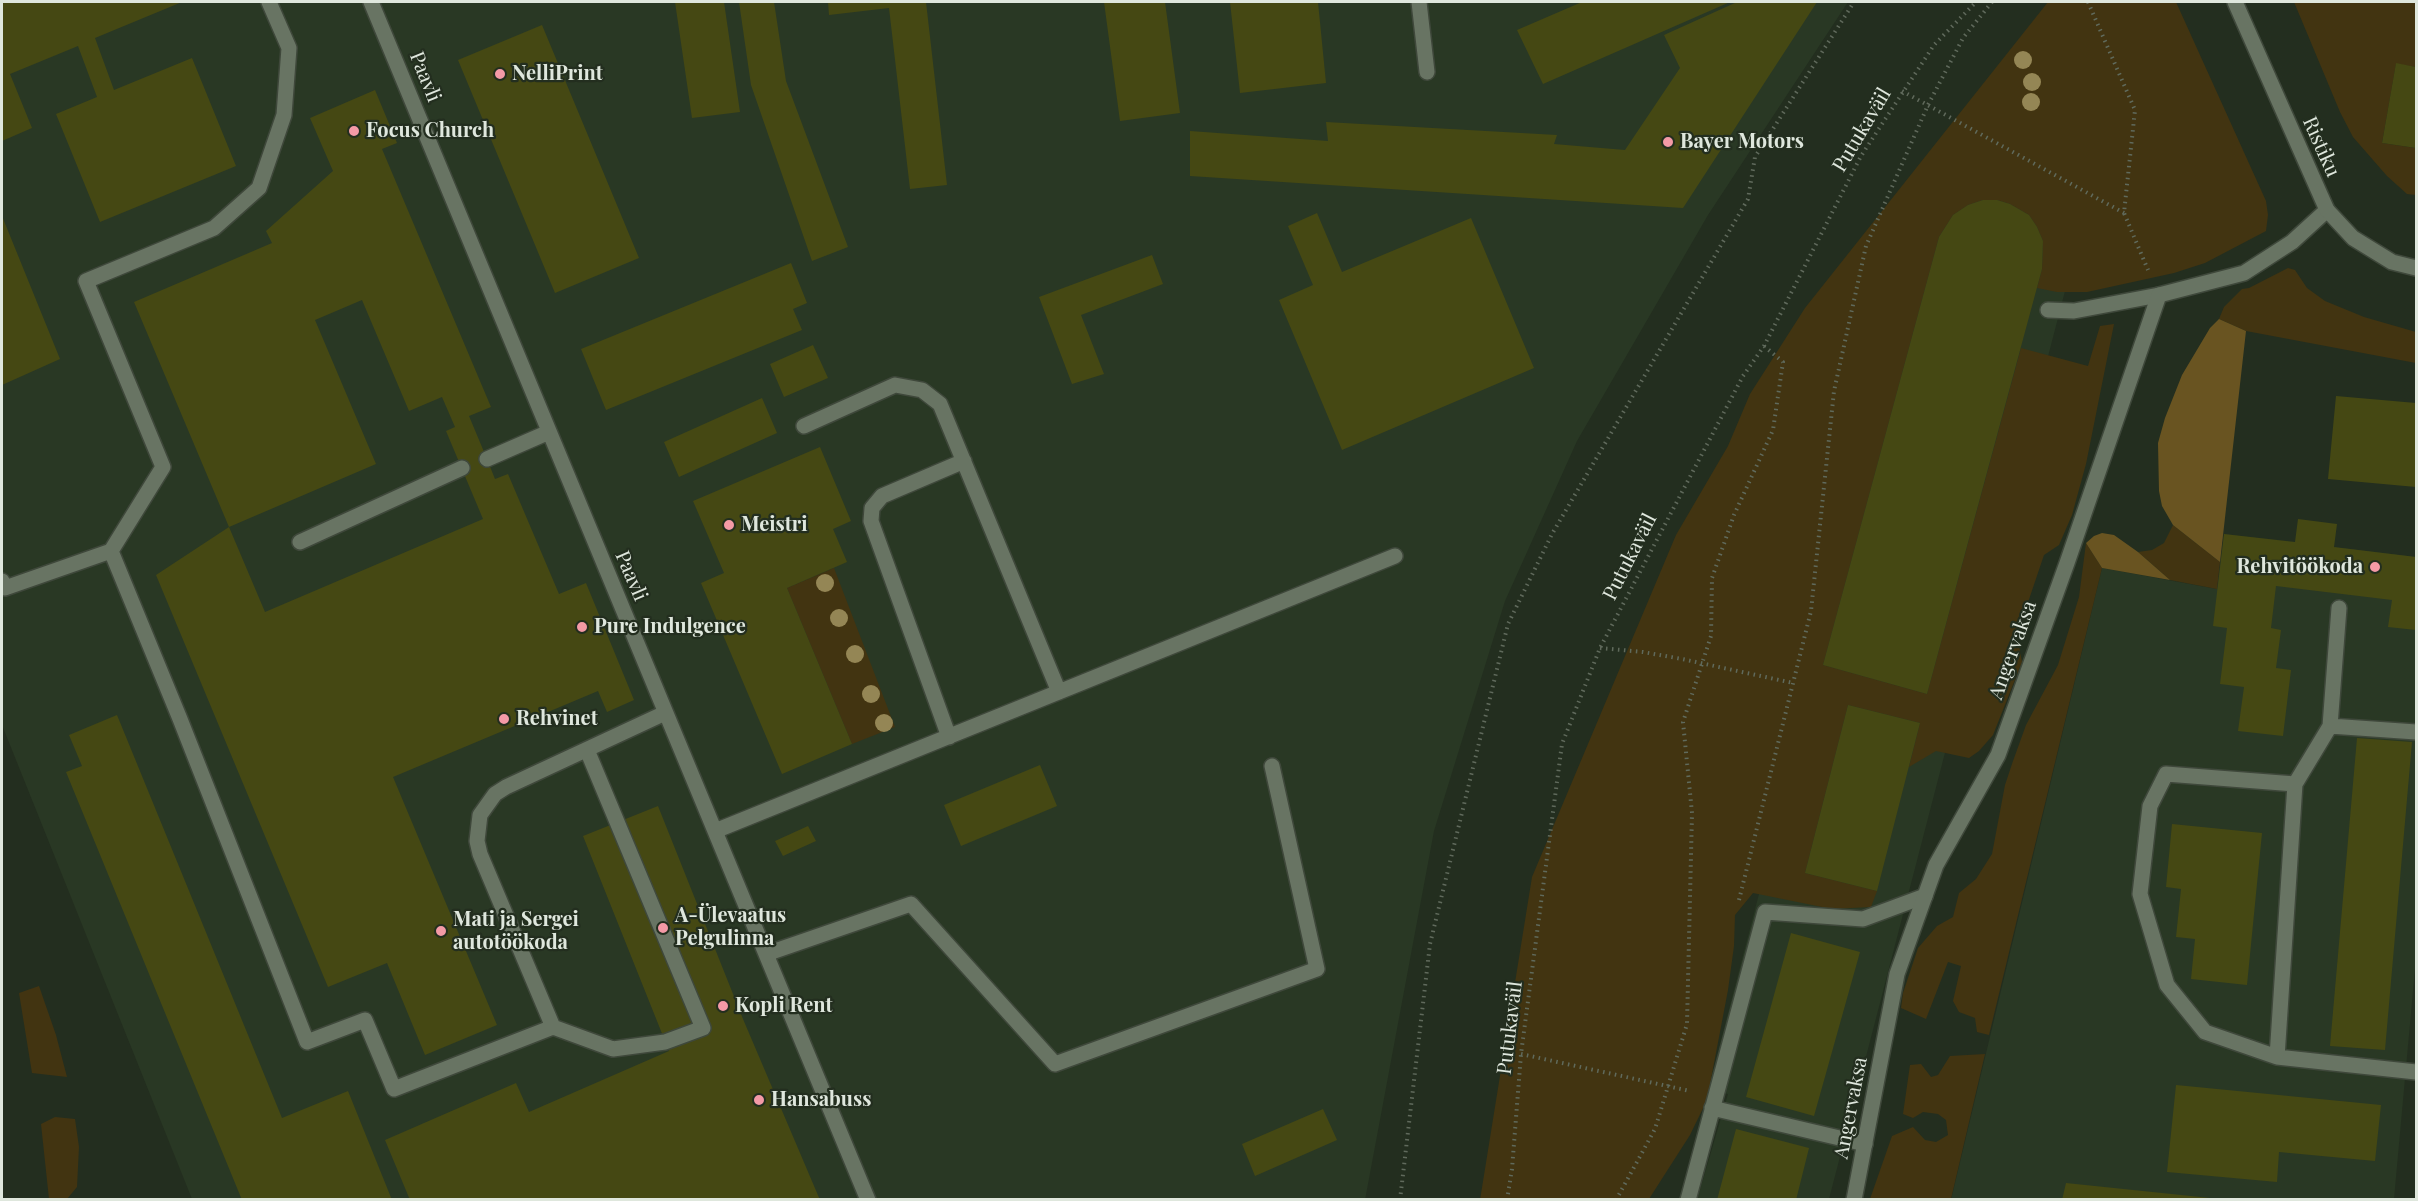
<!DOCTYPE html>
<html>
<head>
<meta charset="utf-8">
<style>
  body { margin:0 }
  #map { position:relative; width:2418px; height:1201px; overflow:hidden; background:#232e1f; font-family:"Playfair Display",serif }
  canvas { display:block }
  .frame { position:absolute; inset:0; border:3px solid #dfe7dd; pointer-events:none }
</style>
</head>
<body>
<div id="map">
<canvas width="2418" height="1201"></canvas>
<div class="frame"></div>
</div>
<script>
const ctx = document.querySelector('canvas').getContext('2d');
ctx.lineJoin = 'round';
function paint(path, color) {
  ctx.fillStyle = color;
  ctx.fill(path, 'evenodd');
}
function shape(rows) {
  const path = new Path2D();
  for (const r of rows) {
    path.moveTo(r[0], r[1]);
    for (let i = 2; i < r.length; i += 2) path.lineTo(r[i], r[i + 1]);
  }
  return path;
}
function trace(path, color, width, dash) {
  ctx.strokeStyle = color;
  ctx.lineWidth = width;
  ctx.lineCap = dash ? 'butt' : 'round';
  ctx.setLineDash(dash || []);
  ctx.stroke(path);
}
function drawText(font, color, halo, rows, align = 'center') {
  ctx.font = font + ' "Playfair Display",serif';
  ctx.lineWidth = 4.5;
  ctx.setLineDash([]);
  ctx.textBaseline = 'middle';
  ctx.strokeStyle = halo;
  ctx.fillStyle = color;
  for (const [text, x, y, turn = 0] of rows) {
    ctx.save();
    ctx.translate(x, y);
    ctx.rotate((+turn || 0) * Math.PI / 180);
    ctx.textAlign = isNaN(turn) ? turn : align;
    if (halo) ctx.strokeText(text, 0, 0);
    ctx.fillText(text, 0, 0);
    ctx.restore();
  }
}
const built = shape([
  [2,2,1848,2,1708,215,1577,441,1505,601,1434,831,1365,1200,192,1199,2,725],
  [1944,183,2084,218,1829,1199,1697,1200,1728,1094,1708,1090],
  [2224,534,2416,557,2416,958,2394,1199,1951,1200,2102,568,2217,589]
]);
const green = shape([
  [2048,2,2176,2,2266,201,2268,215,2266,231,2205,263,2174,273,2087,292,2057,292,2037,288,2042,269,2043,241,2037,227,2029,215,2010,204,1997,200,1983,200,1968,205,1953,215,1939,237,1823,665,1927,694,2021,348,2088,366,2100,326,2114,324,2086,464,2072,515,2059,545,2044,555,2017,635,2022,662,1993,735,1979,751,1969,758,1936,751,1909,767,1920,723,1848,705,1805,873,1877,891,1871,907,1832,909,1753,893,1735,915,1734,946,1728,990,1707,1100,1690,1135,1649,1199,1480,1200,1532,877,1676,535,1728,446,1750,394,1805,308],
  [2294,2,2416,2,2416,67,2396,64,2382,143,2416,148,2416,195,2407,194,2387,176,2353,137,2340,112],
  [2288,268,2295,270,2307,288,2325,301,2364,317,2416,332,2416,363,2246,331,2219,319,2224,307,2242,289,2249,288],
  [2173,525,2220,562,2217,589,2170,580,2138,552,2152,550,2164,543],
  [2086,543,2102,568,1989,1035,1977,1032,1975,1018,1959,1012,1953,1001,1961,966,1948,962,1926,1019,1901,1008,1903,993,1918,948,1937,926,1953,917,1959,893,1976,879,1992,854,2005,785,2013,761,2026,725,2058,665,2079,597],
  [834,568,895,727,852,744,787,588],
  [39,986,56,1035,67,1077,32,1073,19,993],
  [1985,1054,1951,1199,1870,1199,1892,1136,1913,1127,1925,1140,1936,1142,1948,1135,1946,1120,1938,1114,1923,1112,1913,1118,1903,1114,1910,1065,1921,1064,1931,1077,1938,1075,1950,1056],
  [55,1117,75,1119,79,1147,77,1187,67,1199,49,1199,41,1124]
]);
const forest = shape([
  [2219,319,2246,331,2220,562,2173,525,2162,506,2159,491,2158,443,2165,418,2182,375,2210,328],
  [2102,533,2114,535,2138,552,2170,580,2102,568,2086,543,2094,536]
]);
const building = shape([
  [2,2,182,2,95,38,114,90,192,58,236,166,100,222,56,114,97,97,78,46,10,74,32,128,2,141],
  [675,2,724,2,740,112,692,118],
  [739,2,774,2,786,81,848,247,812,261,751,85],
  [828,2,926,2,947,185,910,189,889,8,829,15],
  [1104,2,1165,2,1180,113,1120,121],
  [1230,2,1318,2,1326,83,1240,93],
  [1582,2,1730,2,1543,84,1517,30],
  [1737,2,1817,2,1683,208,1190,176,1190,131,1328,141,1326,122,1557,135,1554,144,1625,150,1680,68,1664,35],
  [542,25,639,258,555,293,458,60],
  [2396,63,2416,67,2416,148,2382,143],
  [375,90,397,143,382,149,491,407,469,416,487,459,495,479,508,474,559,594,586,583,634,700,607,712,598,691,393,777,497,1025,425,1055,387,963,328,987,156,575,229,527,265,612,483,519,446,431,455,427,442,397,409,411,362,300,315,320,376,464,229,527,134,302,272,243,266,231,333,171,310,118],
  [1983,200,1997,200,2010,204,2029,215,2037,227,2043,241,2042,269,1927,694,1823,665,1939,237,1953,215,1968,205],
  [1317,213,1342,272,1471,218,1534,368,1342,450,1279,300,1313,285,1288,226],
  [2,216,60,359,2,385],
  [1152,255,1163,284,1081,315,1104,374,1072,384,1039,297],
  [791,263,807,303,793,309,802,330,606,410,581,349],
  [813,345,828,378,784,397,770,364],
  [2336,396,2416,403,2416,487,2328,479],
  [762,398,777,433,679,477,664,442],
  [820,447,851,521,833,529,847,562,787,588,852,744,782,774,701,583,724,573,693,501],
  [2298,519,2337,524,2334,547,2416,557,2416,630,2388,627,2392,600,2276,586,2271,628,2281,630,2276,668,2291,670,2283,736,2238,731,2244,687,2220,684,2227,628,2213,626,2224,534,2295,542],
  [1848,705,1920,723,1877,891,1805,873],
  [117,715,282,1118,348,1091,392,1200,242,1200,66,772,82,766,69,735],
  [2357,738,2412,742,2385,1050,2330,1046],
  [1040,765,1057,806,961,846,944,805],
  [658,806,743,1019,820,1200,410,1200,385,1140,516,1083,529,1112,669,1051,583,836],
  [2172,824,2262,833,2247,985,2191,979,2195,939,2176,937,2181,889,2166,887],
  [808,826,816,841,783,856,775,841],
  [1791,933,1860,952,1814,1116,1746,1097],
  [2176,1085,2381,1105,2375,1161,2279,1152,2277,1182,2167,1172],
  [1323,1109,1337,1140,1255,1176,1242,1144],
  [1736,1129,1809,1148,1796,1200,1717,1200],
  [2066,1183,2210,1198,2210,1200,2062,1200]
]);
const path = shape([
  [2088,2,2135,110,2124,213,2148,270],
  [1902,91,2124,213],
  [1600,648,1643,652,1682,659,1793,683],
  [1739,900,1811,611,1834,391,1866,246,1928,105,1963,38,1992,2],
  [1521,1054,1690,1091],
  [1400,1200,1430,944,1508,624,1552,534,1748,199,1755,157,1854,2],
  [1507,1200,1512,1169,1521,1054,1562,744,1600,648,1743,376,1764,346,1861,156,1934,45,1976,2],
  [1616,1200,1655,1129,1687,1024,1692,813,1683,722,1711,636,1712,578,1734,515,1773,430,1783,362,1764,346]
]);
const service = shape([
  [269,2,289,48,284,115,259,188,214,228,86,281,163,467,111,551,180,719,307,1042,365,1020,394,1089,553,1027,480,854,477,841,480,815,495,794,506,787,665,713],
  [371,2,868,1200],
  [1419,2,1427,72],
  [2048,310,2074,311,2159,295],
  [804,426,895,385,922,390,940,404,1059,692],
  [487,459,549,432],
  [300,542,462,468],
  [2,581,5,588,111,551],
  [2330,726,2339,608],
  [2416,732,2330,726,2295,784,2277,1057,2416,1072],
  [949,737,871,521,872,508,882,496,964,461],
  [715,831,1395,556],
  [766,954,911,904,1055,1064,1317,969,1272,766],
  [553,1027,613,1049,665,1042,703,1028,587,750],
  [2277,1057,2205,1032,2167,985,2140,894,2150,806,2166,774,2295,784],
  [1712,1108,1865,1144],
  [1688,1200,1765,912,1863,919,1925,896]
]);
const minor = shape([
  [1854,1200,1897,974,1936,865,1998,755,2067,563,2159,295,2244,273,2292,242,2327,210]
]);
const tertiary = shape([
  [2235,2,2327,210,2353,238,2392,262,2416,268]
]);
const trees = [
  [2023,60],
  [2032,82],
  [2031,102],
  [825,583],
  [839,618],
  [855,654],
  [871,694],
  [884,723]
];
const markers = [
  [500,74,6,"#f49aa6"],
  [354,131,6,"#f49aa6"],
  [1668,142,6,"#f49aa6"],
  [729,525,6,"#f49aa6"],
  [2375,567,6,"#f49aa6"],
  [582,627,6,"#f49aa6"],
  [504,719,6,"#f49aa6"],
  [663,928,6,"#f49aa6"],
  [441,931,6,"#f49aa6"],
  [723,1006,6,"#f49aa6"],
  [759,1100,6,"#f49aa6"]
];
const poiNames = [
  ["NelliPrint",512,74],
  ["Focus Church",366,131],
  ["Bayer Motors",1680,142],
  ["Meistri",741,525],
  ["Rehvitöökoda",2363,567,"right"],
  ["Pure Indulgence",594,627],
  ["Rehvinet",516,719],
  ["A-Ülevaatus",675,916],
  ["Pelgulinna",675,939],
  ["Mati ja Sergei",453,920],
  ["autotöökoda",453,943],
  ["Kopli Rent",735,1006],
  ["Hansabuss",771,1100]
];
const streetNames = [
  ["Paavli",425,77,68],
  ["Putukaväil",1862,130,-59],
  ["Ristiku",2321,147,66],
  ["Putukaväil",1630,557,-63],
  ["Paavli",631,576,67],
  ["Angervaksa",2013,650,-70],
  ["Putukaväil",1510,1028,-83],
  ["Angervaksa",1851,1108,-79]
];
paint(built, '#293824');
paint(green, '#423411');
paint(forest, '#695421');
paint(building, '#454813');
trace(service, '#3f483b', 18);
trace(minor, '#3f483b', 18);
trace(tertiary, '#3f483b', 18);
trace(path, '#606a5c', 4, [1.5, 4.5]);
trace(service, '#687463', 15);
trace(minor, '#687463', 15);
trace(tertiary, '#687463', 15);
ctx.fillStyle = '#948655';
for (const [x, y] of trees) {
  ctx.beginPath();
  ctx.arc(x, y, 9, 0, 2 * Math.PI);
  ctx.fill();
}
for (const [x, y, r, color] of markers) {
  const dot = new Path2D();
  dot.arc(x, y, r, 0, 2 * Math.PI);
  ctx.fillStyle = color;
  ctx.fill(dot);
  trace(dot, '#232e1f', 2);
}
drawText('bold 20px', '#dfe7dd', '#232e1f', poiNames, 'left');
drawText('20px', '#dfe7dd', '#232e1f', streetNames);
</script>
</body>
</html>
